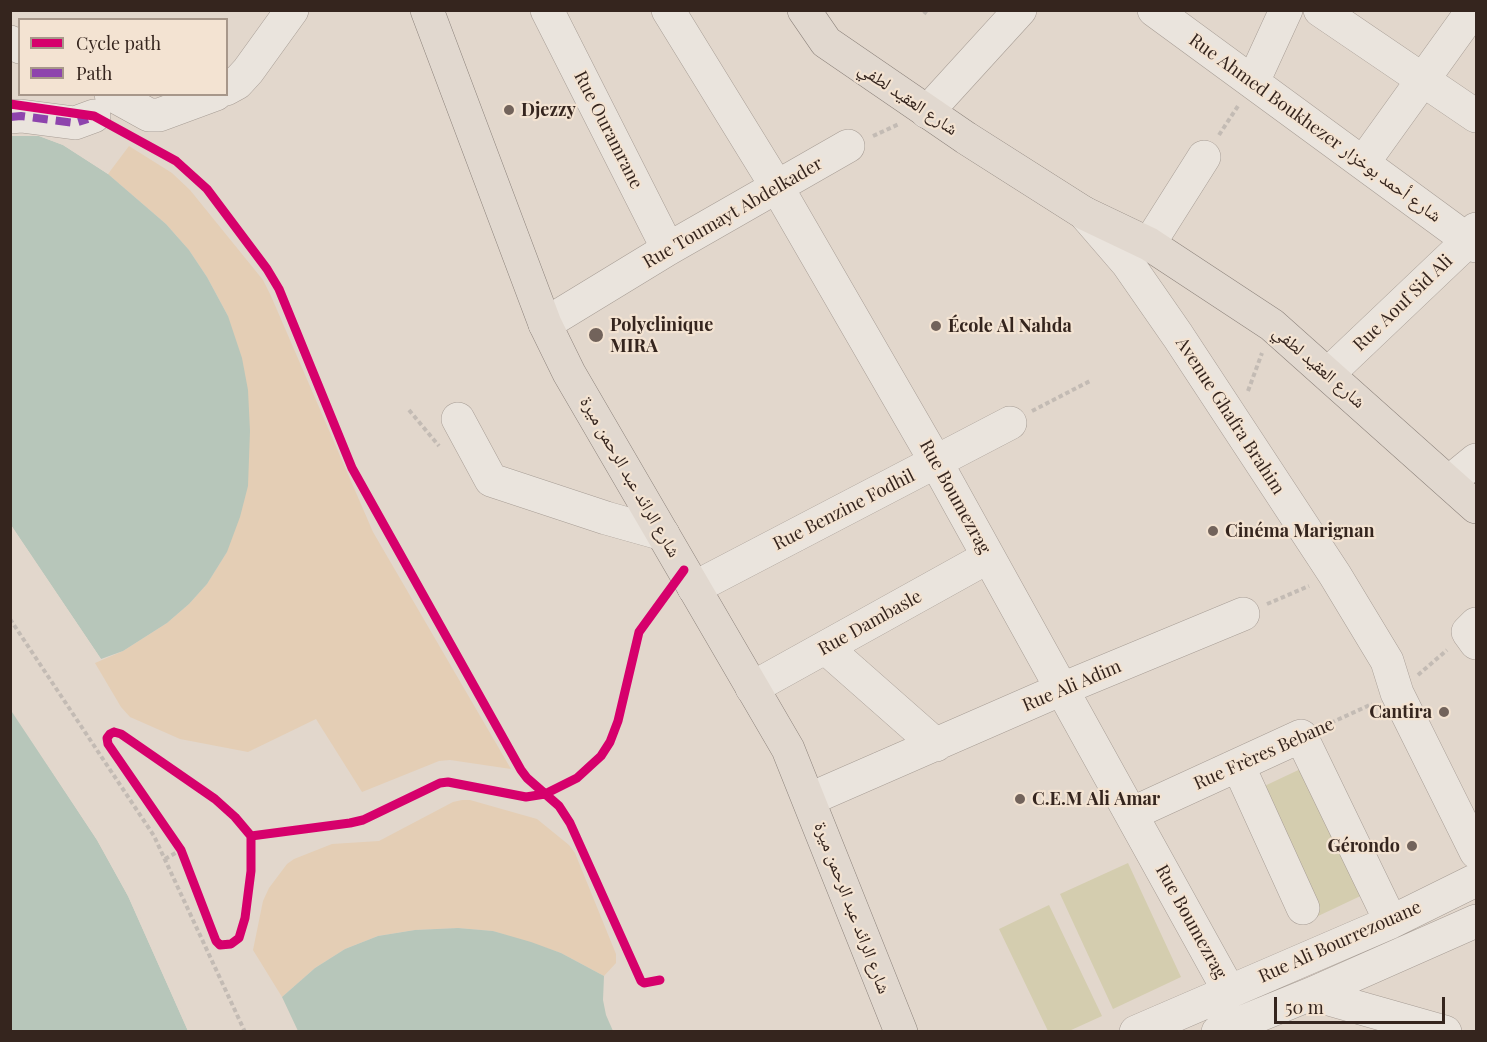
<!DOCTYPE html>
<html>
<head>
<meta charset="utf-8">
<style>
  body { margin:0 }
  #map { position:relative; width:1487px; height:1042px; overflow:hidden; background:#e2d7cc; font-family:"Playfair Display",serif }
  canvas { display:block }
  .frame { position:absolute; inset:0; border:12px solid #35251e; pointer-events:none }
  .legend { position:absolute; left:18px; top:18px; width:210px; height:78px; box-sizing:border-box; background:#f3e3d2; border:2px solid #a7978a; margin:0; padding:8px 10px; list-style:none; font-size:18px; color:#35251e }
  .legend li { display:flex; align-items:center; gap:12px; height:30px }
  .legend b { width:30px; border:2px solid #a7978a }
  .scale { position:absolute; left:1274px; top:997px; width:171px; height:27px; box-sizing:border-box; border:3px solid #35251e; border-top:0; padding-left:8px; font-size:18px; line-height:21px; white-space:nowrap; color:#35251e; -webkit-text-stroke:4px #f3e3d2; paint-order:stroke }
</style>
</head>
<body>
<div id="map">
<canvas width="1487" height="1042"></canvas>
<div class="frame"></div>
<ul class="legend">
<li><b style="height:8px;background:#d6006c"></b>Cycle path</li>
<li><b style="height:8px;background:#8e44ad"></b>Path</li>
</ul>
<div class="scale">50 m</div>
</div>
<script>
const ctx = document.querySelector('canvas').getContext('2d');
ctx.lineJoin = 'round';
function paint(path, color) {
  ctx.fillStyle = color;
  ctx.fill(path, 'evenodd');
}
function shape(rows) {
  const path = new Path2D();
  for (const r of rows) {
    path.moveTo(r[0], r[1]);
    for (let i = 2; i < r.length; i += 2) path.lineTo(r[i], r[i + 1]);
  }
  return path;
}
function trace(path, color, width, dash) {
  ctx.strokeStyle = color;
  ctx.lineWidth = width;
  ctx.lineCap = dash ? 'butt' : 'round';
  ctx.setLineDash(dash || []);
  ctx.stroke(path);
}
function drawText(font, color, halo, rows, align = 'center') {
  ctx.font = font + ' "Playfair Display","Noto Naskh Arabic",serif';
  ctx.lineWidth = 4.5;
  ctx.setLineDash([]);
  ctx.textBaseline = 'middle';
  ctx.strokeStyle = halo;
  ctx.fillStyle = color;
  for (const [text, x, y, turn = 0] of rows) {
    ctx.save();
    ctx.translate(x, y);
    ctx.rotate((+turn || 0) * Math.PI / 180);
    ctx.textAlign = isNaN(turn) ? turn : align;
    if (halo) ctx.strokeText(text, 0, 0);
    ctx.fillText(text, 0, 0);
    ctx.restore();
  }
}
const green = shape([
  [1309,765,1369,892,1316,917,1256,790],
  [1128,863,1181,977,1113,1009,1060,894],
  [1049,905,1102,1016,1069,1031,1048,1031,999,929]
]);
const sand = shape([
  [129,146,172,173,190,190,263,280,271,296,373,532,511,769,450,760,439,761,362,792,316,719,248,752,180,739,130,717,121,707,95,663,123,651,167,623,189,604,207,584,227,552,228,316,207,277,189,250,166,224,108,174],
  [462,800,470,800,537,819,569,845,575,853,616,954,616,963,604,976,561,953,493,931,458,928,415,930,378,936,345,949,315,968,282,997,253,950,263,901,269,888,287,864,294,859,332,844,379,841,453,802]
]);
const water = shape([
  [11,136,39,136,63,145,108,174,166,224,189,250,207,277,228,316,242,358,248,390,250,431,248,486,240,517,227,552,207,584,189,604,167,623,123,651,101,659,11,525],
  [10,709,97,840,128,896,188,1031,11,1031],
  [458,928,493,931,531,942,561,953,604,976,603,1000,606,1015,613,1031,298,1031,282,997,315,968,345,949,378,936,415,930]
]);
const pier = shape([
  [10,133,40,133,64,142,110,171,108,174,63,145,39,136,11,136],
  [11,525,14,530,101,659,98,660,10,530],
  [10,706,99,839,130,895,191,1032,188,1031,128,896,97,840,11,709]
]);
const path = shape([
  [924,14,927,10],
  [1219,135,1238,106],
  [873,136,899,124],
  [1248,391,1262,353],
  [409,410,439,446],
  [1032,411,1090,381],
  [1267,604,1309,586],
  [10,619,154,836,245,1032],
  [1418,675,1447,650],
  [1324,726,1372,704],
  [165,859,181,850]
]);
const minor = shape([
  [547,10,668,249],
  [668,10,777,187,936,462,1229,991],
  [1154,10,1476,246],
  [1320,10,1476,116],
  [10,42,20,47],
  [1253,82,1286,10],
  [226,89,237,83,248,71,292,10],
  [111,94,149,115,159,115,216,94],
  [927,112,1020,10],
  [10,117,21,116,75,123,94,116],
  [1363,163,1473,10],
  [1084,213,1128,264,1178,336,1335,575,1387,661,1397,693,1476,852],
  [1149,244,1204,157],
  [545,324,668,249,848,146],
  [1328,374,1469,240,1476,229],
  [458,419,491,480,606,518,663,534],
  [1449,482,1476,460],
  [694,588,1010,423],
  [1476,624,1468,632,1476,643],
  [826,648,936,745],
  [752,688,988,557],
  [1238,765,1303,908],
  [810,799,1062,689,1243,614],
  [1131,814,1301,736,1391,922],
  [1311,994,1445,1032],
  [1136,1032,1391,922,1476,880],
  [1218,1032,1311,994,1476,921]
]);
const major = shape([
  [427,10,545,324,569,373,788,749,901,1032],
  [804,10,826,42,966,138,1084,213,1149,244,1272,325,1476,507]
]);
const quiet = shape([
  [10,117,21,116,75,123,88,119]
]);
const cycleway = shape([
  [10,104,94,116,176,161,207,189,267,269,279,289,352,468,521,770,527,778,559,806,570,823,641,981,644,983,660,980],
  [114,732,121,734,215,799,235,817,251,836,251,871,245,918,239,938,231,944,220,945,216,941,181,850,108,744,107,738,110,734,114,732],
  [251,836,350,823,363,820,440,783,448,782,526,797,545,794,577,778,601,756,610,742,618,721,639,632,684,570]
]);
const markers = [
  [509,110,6,"#72635b"],
  [936,326,6,"#72635b"],
  [596,335,8,"#72635b"],
  [1213,531,6,"#72635b"],
  [1444,712,6,"#72635b"],
  [1020,799,6,"#72635b"],
  [1412,846,6,"#72635b"]
];
const streetNames = [
  ["شارع العقيد لطفي",908,99,34],
  ["Rue Ahmed Boukhezer شارع أحمد بوخزار",1315,128,36],
  ["Rue Ouramrane",608,130,63],
  ["Rue Toumayt Abdelkader",733,213,-30],
  ["Rue Aouf Sid Ali",1403,303,-44],
  ["شارع العقيد لطفي",1319,367,41],
  ["Avenue Ghafra Brahim",1230,416,57],
  ["شارع الرائد عبد الرحمن ميرة",630,477,60],
  ["Rue Boumezrag",955,497,61],
  ["Rue Benzine Fodhil",844,510,-27],
  ["Rue Dambasle",870,623,-29],
  ["Rue Ali Adim",1072,686,-23],
  ["Rue Frères Bebane",1264,754,-24],
  ["شارع الرائد عبد الرحمن ميرة",852,908,69],
  ["Rue Boumezrag",1191,922,61],
  ["Rue Ali Bourrezouane",1340,942,-24]
];
const poiNames = [
  ["Djezzy",521,110],
  ["Polyclinique",610,325],
  ["MIRA",610,346],
  ["École Al Nahda",948,326],
  ["Cinéma Marignan",1225,531],
  ["Cantira",1432,712,"right"],
  ["C.E.M Ali Amar",1032,799],
  ["Gérondo",1400,846,"right"]
];
paint(green, '#d4cdaf');
paint(sand, '#e4ceb5');
paint(water, '#b7c6ba');
paint(pier, '#e2d7cc');
trace(minor, '#a79d95', 34);
trace(major, '#8d837c', 34);
trace(path, '#c3bbb4', 4, [4.5, 3]);
trace(minor, '#eae4dd', 33);
trace(major, '#e1d8cf', 33);
trace(quiet, '#8e44ad', 8, [15, 8]);
trace(cycleway, '#d6006c', 9);
for (const [x, y, r, color] of markers) {
  const dot = new Path2D();
  dot.arc(x, y, r, 0, 2 * Math.PI);
  ctx.fillStyle = color;
  ctx.fill(dot);
  trace(dot, '#f3e3d2', 2);
}
drawText('18px', '#35251e', '#f3e3d2', streetNames);
drawText('bold 18px', '#35251e', '#f3e3d2', poiNames, 'left');
</script>
</body>
</html>
